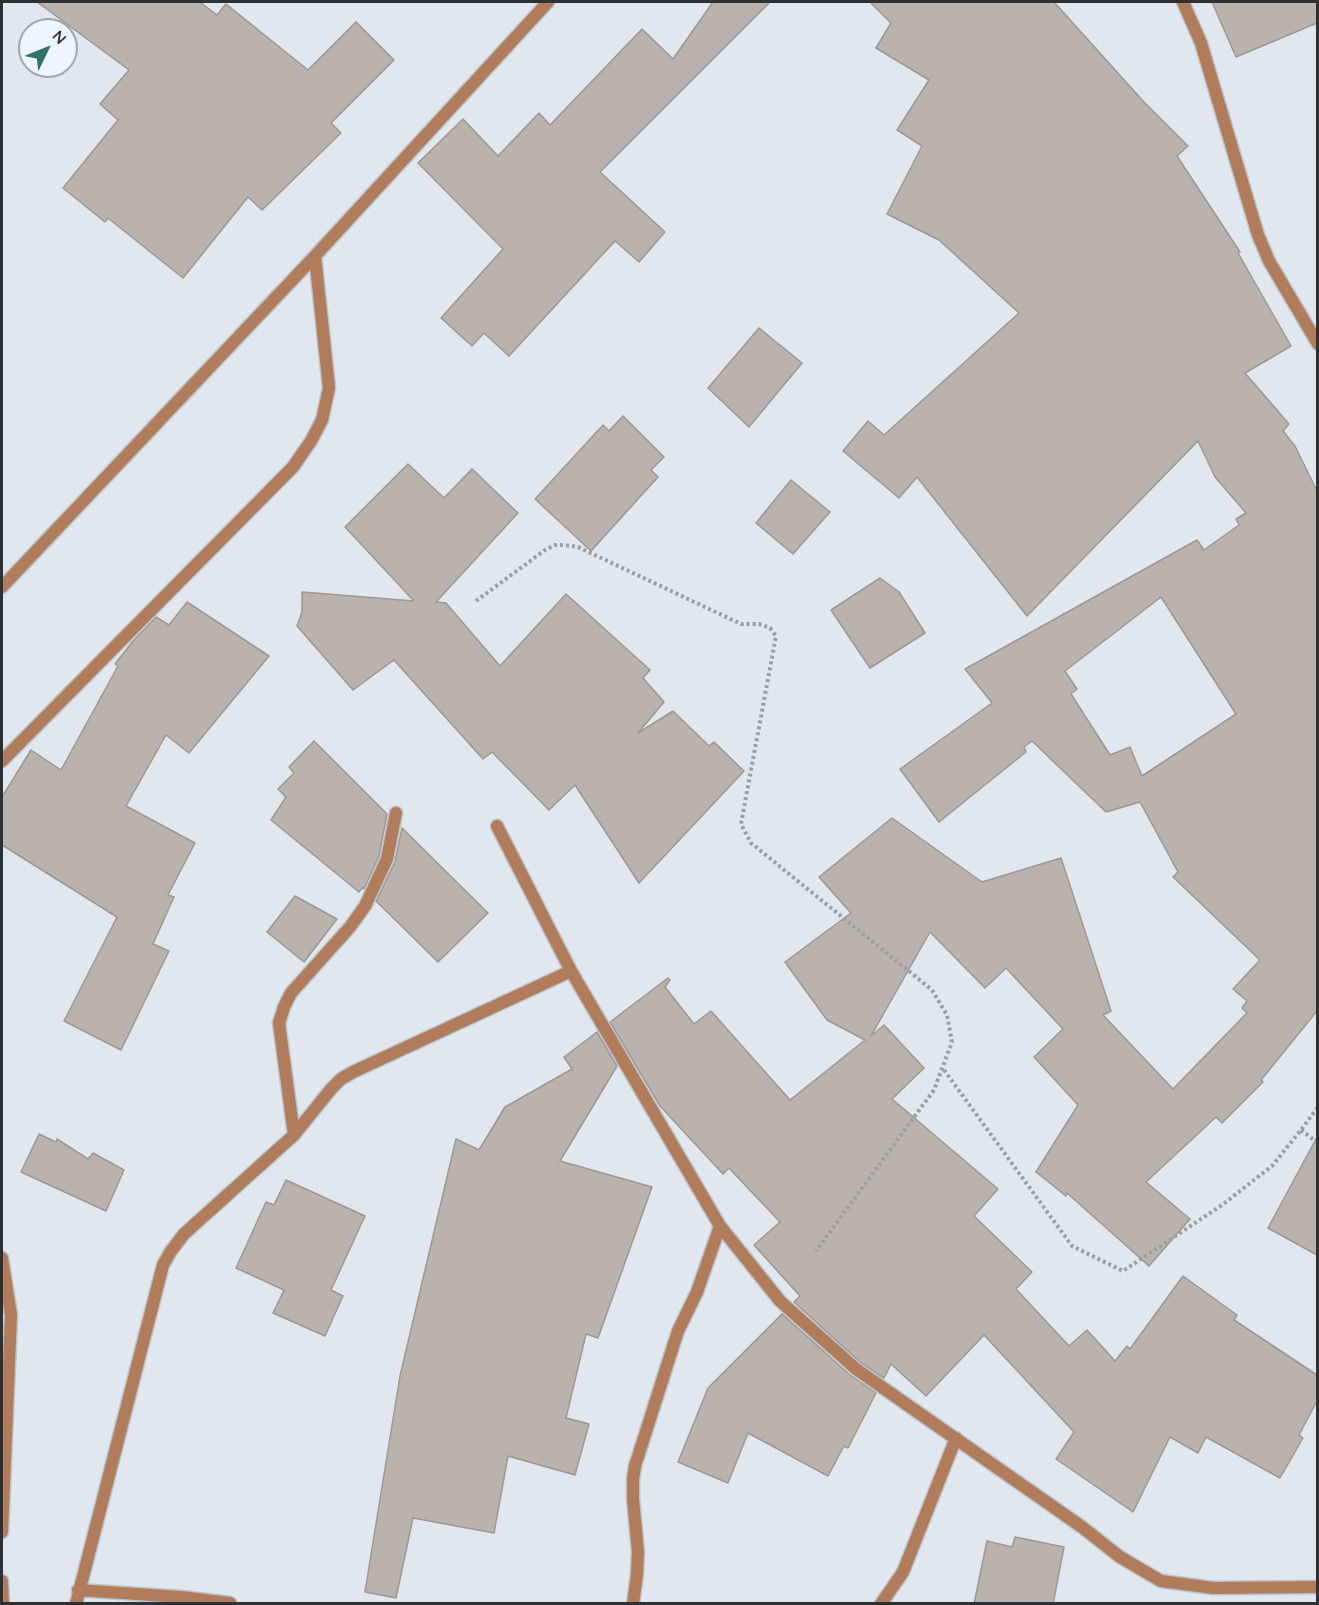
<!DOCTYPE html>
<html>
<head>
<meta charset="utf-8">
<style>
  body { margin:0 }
  #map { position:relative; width:1319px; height:1605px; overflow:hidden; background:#e0e7ee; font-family:Quicksand,sans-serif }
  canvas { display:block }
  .frame { position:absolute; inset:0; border:3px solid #2e3133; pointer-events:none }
  .north { position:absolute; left:18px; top:18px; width:60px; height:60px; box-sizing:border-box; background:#edf4fb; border:2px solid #a1a6ab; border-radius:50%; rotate:47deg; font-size:16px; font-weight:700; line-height:24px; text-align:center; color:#2e3133 }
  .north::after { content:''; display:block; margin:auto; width:21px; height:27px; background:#307264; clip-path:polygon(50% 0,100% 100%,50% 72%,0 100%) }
</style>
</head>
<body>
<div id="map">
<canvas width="1319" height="1605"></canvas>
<div class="frame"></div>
<div class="north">N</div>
</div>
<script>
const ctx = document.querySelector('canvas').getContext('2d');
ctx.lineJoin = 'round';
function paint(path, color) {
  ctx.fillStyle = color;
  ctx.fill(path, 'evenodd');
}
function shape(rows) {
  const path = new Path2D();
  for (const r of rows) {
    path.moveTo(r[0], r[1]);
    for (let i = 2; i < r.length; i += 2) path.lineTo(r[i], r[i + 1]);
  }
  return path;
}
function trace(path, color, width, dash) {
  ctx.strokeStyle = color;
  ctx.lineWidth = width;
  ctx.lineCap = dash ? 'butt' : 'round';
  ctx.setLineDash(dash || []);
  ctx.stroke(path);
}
const building = shape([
  [37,2,200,2,217,15,226,4,308,70,356,22,394,60,331,123,341,133,262,210,248,197,183,278,108,218,105,222,63,188,118,120,100,104,129,70,37,2],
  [713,2,770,2,600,172,665,232,639,262,615,241,509,356,484,333,472,346,441,318,503,249,418,163,463,119,498,156,539,113,550,125,642,29,673,59,713,2],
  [870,2,1054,2,1143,101,1188,146,1177,156,1240,252,1238,253,1291,346,1245,373,1289,424,1283,431,1295,446,1317,491,1317,1011,1261,1080,1263,1082,1222,1123,1216,1117,1146,1182,1190,1219,1149,1266,1067,1193,1066,1196,1036,1172,1078,1105,1034,1057,1063,1029,1006,968,985,988,930,932,871,1036,884,1025,924,1068,892,1099,998,1189,974,1216,1032,1272,1016,1289,1069,1346,1087,1330,1115,1361,1127,1346,1130,1349,1183,1276,1237,1315,1234,1320,1317,1375,1317,1401,1299,1435,1303,1438,1280,1478,1206,1437,1198,1453,1170,1437,1133,1512,1056,1459,1074,1432,984,1335,926,1396,891,1364,884,1378,861,1363,794,1302,800,1296,754,1245,780,1222,729,1168,723,1174,660,1106,610,1022,668,978,670,980,665,987,694,1024,711,1011,790,1100,865,1040,827,1020,785,962,851,913,819,877,892,818,982,882,1061,858,1111,1011,1103,1015,1173,1089,1247,1013,1242,1008,1247,1001,1233,989,1260,960,1173,877,1178,872,1140,802,1106,812,1032,741,1024,747,1026,752,939,822,900,769,992,703,965,669,1197,540,1204,550,1239,525,1236,519,1246,513,1215,477,1198,441,1027,616,917,477,899,498,843,451,868,421,884,435,1019,313,939,240,887,214,922,146,897,130,929,80,876,48,891,23,870,2],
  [1161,597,1236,714,1142,776,1130,747,1110,755,1071,694,1077,689,1065,671,1161,597],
  [1212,2,1317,2,1317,23,1236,57,1212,2],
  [759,328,802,363,749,427,708,388,759,328],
  [623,416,664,457,651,470,658,477,591,551,535,499,603,425,609,431,623,416],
  [408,464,444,498,472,469,518,513,436,602,446,603,500,666,566,594,650,670,643,678,664,702,638,733,673,711,709,746,714,742,744,771,639,883,575,785,549,810,492,752,483,759,394,660,353,690,297,626,302,612,302,592,414,601,345,527,408,464],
  [791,480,830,512,793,554,756,523,791,480],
  [880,578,899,592,925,633,870,668,831,610,880,578],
  [187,602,269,656,189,753,166,735,126,806,195,843,168,895,174,897,153,944,169,951,121,1050,64,1021,117,917,2,845,2,797,31,750,61,770,118,666,115,664,133,641,156,617,169,625,187,602],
  [314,741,387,814,379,856,364,889,363,887,359,892,271,820,286,797,278,789,294,773,289,767,314,741],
  [402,828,488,913,438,962,376,901,395,862,402,828],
  [295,896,337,919,304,962,267,932,295,896],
  [597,1032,617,1066,560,1161,652,1187,598,1338,586,1334,566,1418,589,1424,575,1475,508,1456,494,1533,413,1518,396,1598,365,1592,400,1376,456,1139,479,1150,505,1107,572,1069,564,1057,597,1032],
  [39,1134,56,1142,57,1139,88,1159,93,1153,124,1170,106,1211,21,1172,39,1134],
  [1317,1137,1317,1255,1268,1228,1317,1137],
  [286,1180,365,1216,331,1290,343,1296,325,1336,273,1313,284,1290,236,1268,266,1202,274,1205,286,1180],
  [782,1314,850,1375,876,1393,848,1448,844,1446,828,1476,748,1433,728,1483,678,1462,708,1388,782,1314],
  [1015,1537,1064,1547,1053,1604,974,1604,987,1541,1012,1547,1015,1537]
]);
const path = shape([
  [476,601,545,550,555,545,564,545,578,547,741,624,759,624,770,628,776,636,741,824,751,843,932,990,947,1015,952,1042,934,1090,816,1251],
  [944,1070,1072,1246,1123,1271,1222,1205,1272,1166,1301,1130,1318,1107],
  [1301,1130,1318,1143]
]);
const minor = shape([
  [1183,2,1201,43,1258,235,1269,261,1318,344],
  [2,587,315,256,548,2],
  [2,761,293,467,311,441,322,420,329,388,315,256],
  [497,826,571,971],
  [294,1135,279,1023,284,1007,291,993,350,927,365,906,387,859,396,813],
  [2,1258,11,1315,2,1532],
  [2,1581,3,1604],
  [78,1590,181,1597,230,1603],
  [76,1604,163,1265,171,1251,184,1234,294,1135,331,1089,341,1079,353,1072,571,971,720,1226,780,1301,856,1369,1082,1527,1120,1557,1161,1581,1213,1588,1318,1587],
  [633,1604,637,1574,638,1552,633,1499,633,1479,635,1466,678,1331,697,1292,720,1226],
  [881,1604,903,1572,956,1438]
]);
paint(building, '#bab2ac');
trace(building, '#9f9792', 1.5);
trace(minor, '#bcc3c9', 15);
trace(path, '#9a9fa4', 4, [3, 3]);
trace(minor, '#b17c5b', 12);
</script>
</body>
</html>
